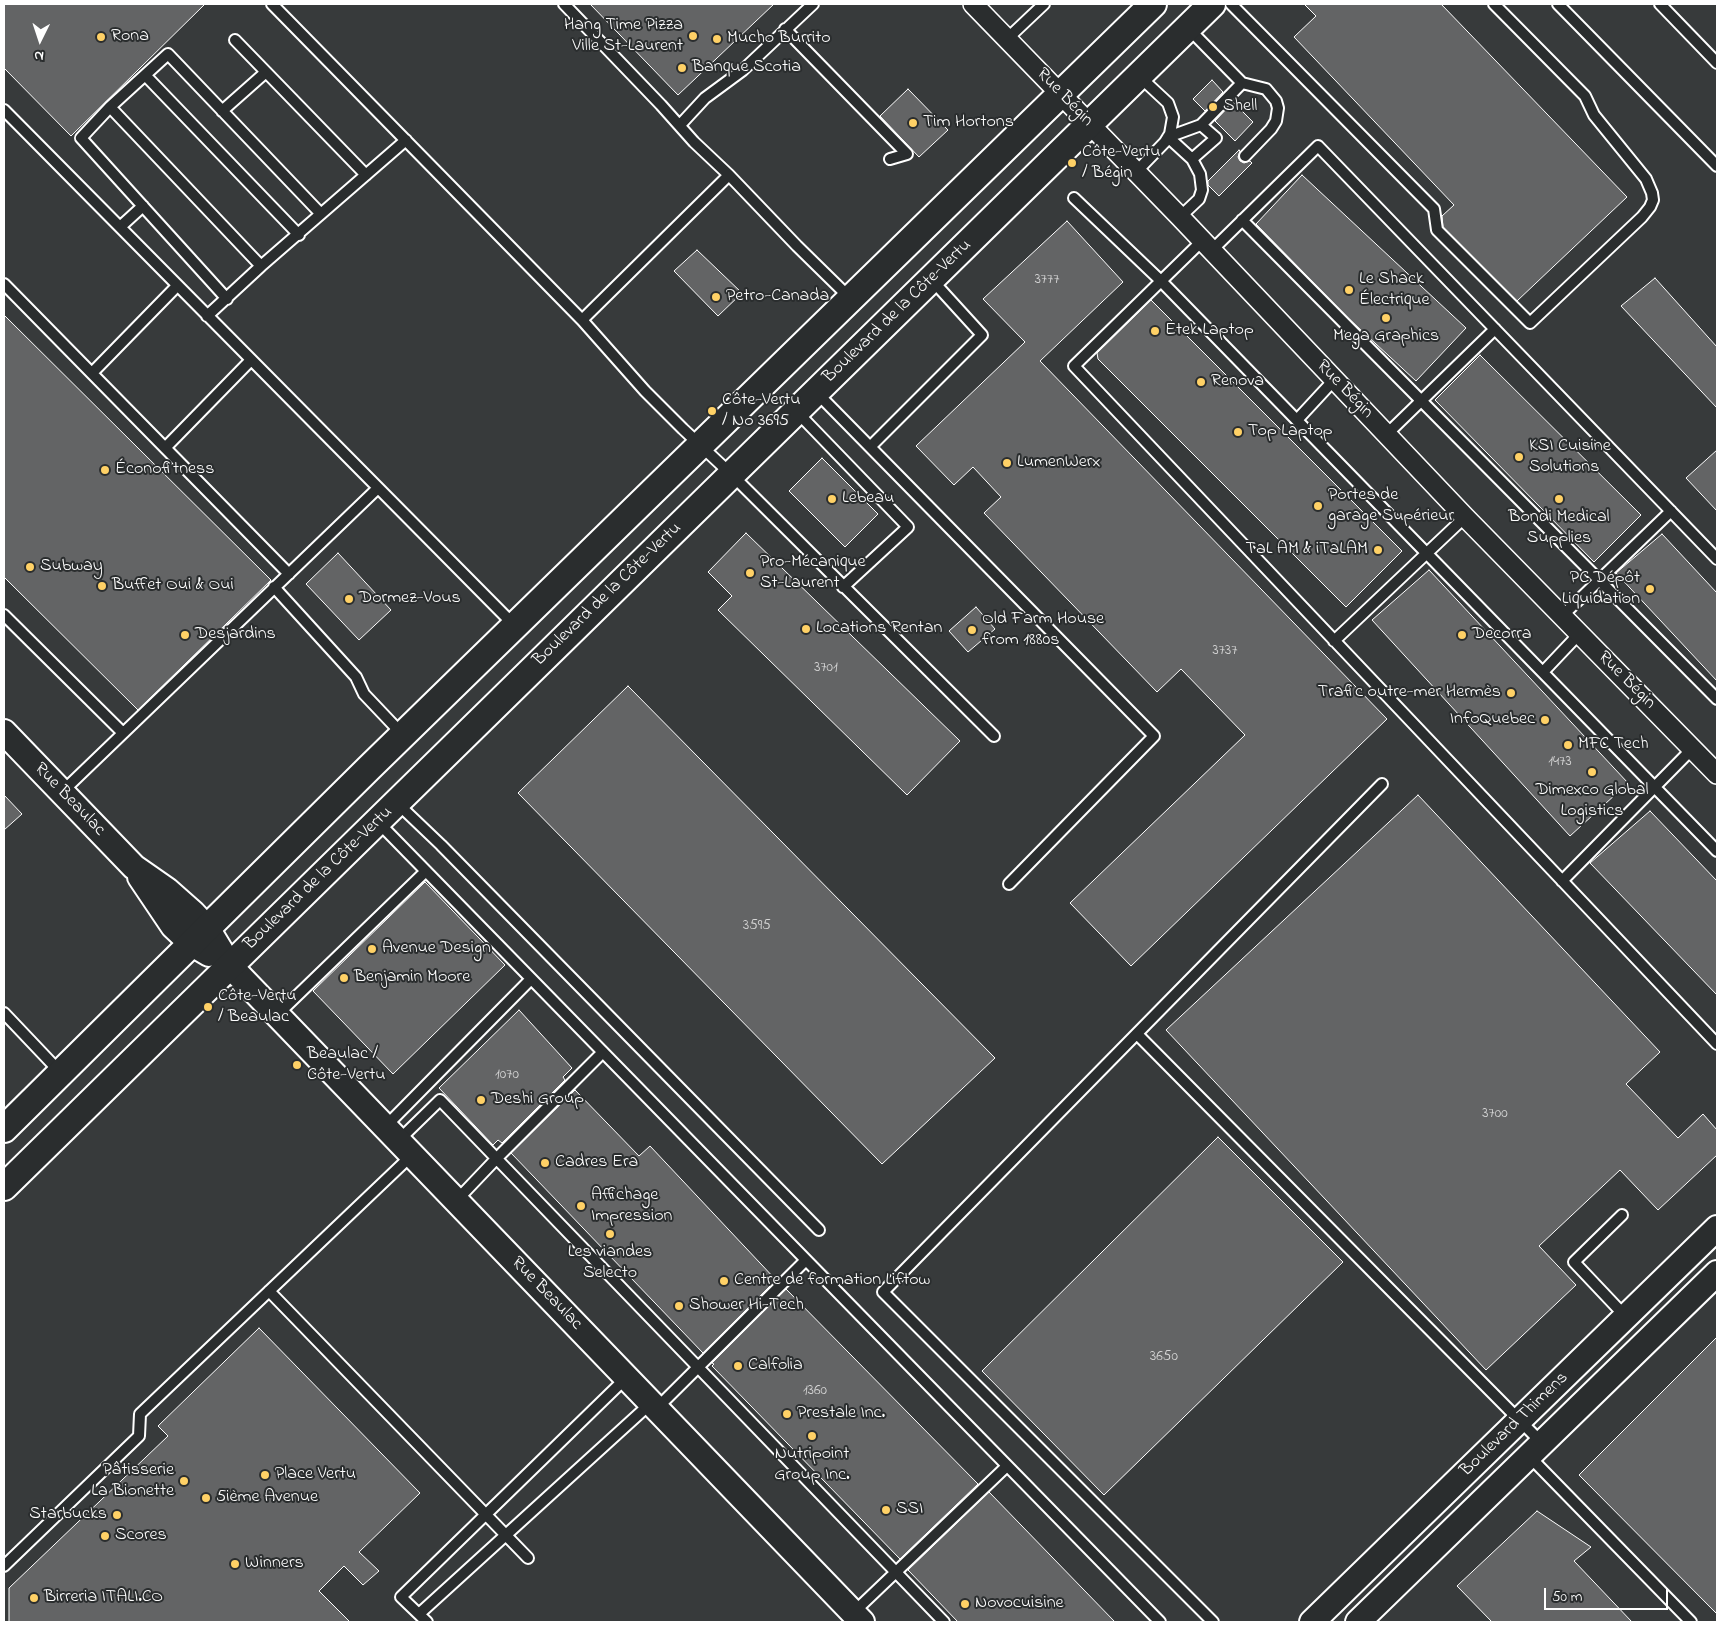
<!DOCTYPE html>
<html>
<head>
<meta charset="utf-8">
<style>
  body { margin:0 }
  #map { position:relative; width:1721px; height:1626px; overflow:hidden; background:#373a3b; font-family:"Indie Flower",sans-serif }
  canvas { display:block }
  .frame { position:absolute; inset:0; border:5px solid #fff; pointer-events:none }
  .north { position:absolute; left:15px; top:15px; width:50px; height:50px; -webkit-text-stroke:4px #2a2d2e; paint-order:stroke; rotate:184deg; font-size:14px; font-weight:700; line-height:20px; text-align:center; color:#fff }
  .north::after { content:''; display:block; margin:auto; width:18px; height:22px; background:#fff; clip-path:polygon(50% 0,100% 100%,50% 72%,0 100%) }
  .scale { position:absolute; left:1544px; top:1588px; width:124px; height:22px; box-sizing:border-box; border:2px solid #fff; border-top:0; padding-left:6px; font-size:15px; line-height:18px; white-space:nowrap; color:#fff; -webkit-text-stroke:4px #2a2d2e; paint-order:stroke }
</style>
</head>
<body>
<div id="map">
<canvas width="1721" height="1626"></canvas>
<div class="frame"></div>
<div class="north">N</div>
<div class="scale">50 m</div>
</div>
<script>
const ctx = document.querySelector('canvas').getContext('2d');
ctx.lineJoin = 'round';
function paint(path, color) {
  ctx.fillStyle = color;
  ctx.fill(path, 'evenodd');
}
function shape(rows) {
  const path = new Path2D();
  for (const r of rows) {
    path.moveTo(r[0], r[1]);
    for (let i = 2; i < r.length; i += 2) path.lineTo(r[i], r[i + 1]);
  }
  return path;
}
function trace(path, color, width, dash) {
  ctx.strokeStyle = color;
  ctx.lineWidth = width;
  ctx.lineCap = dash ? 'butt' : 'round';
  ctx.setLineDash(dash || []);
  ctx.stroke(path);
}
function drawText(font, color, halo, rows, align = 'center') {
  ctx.font = font + ' "Indie Flower",sans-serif';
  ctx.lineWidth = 4;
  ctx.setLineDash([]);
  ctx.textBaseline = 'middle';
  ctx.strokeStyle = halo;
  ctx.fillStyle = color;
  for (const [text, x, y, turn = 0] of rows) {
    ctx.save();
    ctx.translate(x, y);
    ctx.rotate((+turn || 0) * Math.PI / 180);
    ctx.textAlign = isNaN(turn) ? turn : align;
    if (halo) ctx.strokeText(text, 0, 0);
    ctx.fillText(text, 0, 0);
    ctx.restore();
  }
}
const building = shape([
  [4,4,205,4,71,136,4,68,4,4],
  [590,4,774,4,678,95,590,4],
  [1304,4,1441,4,1627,197,1517,301,1443,227,1442,216,1454,205,1294,37,1316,16,1304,4],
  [1212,80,1223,92,1205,111,1193,99,1212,80],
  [908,89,948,130,919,157,880,116,908,89],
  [1233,102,1253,122,1235,141,1215,121,1233,102],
  [1239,150,1240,151,1238,157,1240,161,1244,163,1250,161,1252,163,1219,196,1208,185,1208,181,1239,150],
  [1302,175,1466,328,1416,381,1349,319,1256,224,1302,175],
  [1067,221,1123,282,1040,361,1387,719,1131,966,1070,903,1245,735,1181,669,1157,692,984,513,1001,497,973,467,954,485,916,446,1025,342,983,299,1067,221],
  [697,250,742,293,718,316,674,271,697,250],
  [1655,278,1717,347,1717,408,1621,306,1655,278],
  [1151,300,1402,551,1346,607,1098,359,1097,353,1151,300],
  [4,315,271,580,138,710,4,577,4,315],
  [1480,355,1641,515,1594,562,1435,400,1480,355],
  [1717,450,1717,511,1686,478,1717,450],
  [822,458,878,514,845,547,789,491,822,458],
  [746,533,960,741,907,795,718,610,732,596,708,572,746,533],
  [1662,534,1717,593,1717,681,1616,573,1662,534],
  [338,553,391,610,359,640,306,584,338,553],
  [1429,570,1628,783,1570,836,1372,620,1429,570],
  [976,607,995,629,968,652,949,631,976,607],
  [628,686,995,1058,882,1164,518,793,628,686],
  [4,795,22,814,4,830,4,795],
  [1418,795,1660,1052,1626,1084,1678,1138,1703,1114,1717,1130,1717,1155,1658,1210,1620,1170,1539,1246,1576,1285,1486,1370,1166,1030,1418,795],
  [1650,811,1717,881,1717,995,1590,863,1650,811],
  [425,882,505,965,393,1074,313,991,425,882],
  [519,1010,572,1068,563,1077,565,1080,502,1143,498,1140,493,1145,439,1088,519,1010],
  [575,1090,639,1156,650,1146,776,1280,703,1353,511,1153,575,1090],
  [1218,1137,1343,1262,1104,1495,982,1371,1218,1137],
  [786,1289,978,1484,900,1559,712,1366,714,1364,712,1363,786,1289],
  [259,1328,420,1493,359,1552,379,1571,363,1585,344,1566,319,1591,350,1622,9,1622,9,1588,168,1436,158,1426,259,1328],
  [1717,1337,1717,1614,1579,1475,1717,1337],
  [989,1492,1115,1622,958,1622,908,1570,989,1492],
  [1537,1511,1591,1547,1574,1561,1632,1622,1492,1622,1457,1586,1537,1511]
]);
const service = shape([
  [272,4,582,320,645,391,683,429,731,474,994,736],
  [564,4,661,105,694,142,729,175,797,246,850,298],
  [1231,4,1434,209,1437,230,1530,323,1642,217,1650,207,1653,200,1652,193,1646,179,1594,115,1585,96,1494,4],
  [1558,4,1717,166],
  [1660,4,1717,63],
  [785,29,907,154,890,159],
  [1007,39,1044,4],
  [235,40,366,175],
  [145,75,299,235],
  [1242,83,1266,89,1276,101,1278,108,1276,121,1271,129,1245,156],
  [110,107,261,266],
  [4,110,515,626],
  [222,111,266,72],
  [680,125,705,98,743,70,813,4],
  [1192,159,1216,138,1201,125],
  [1136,172,1165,142,1170,134,1173,117,1168,103,1139,76],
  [1074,198,1161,281,1717,851],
  [1180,217,1199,199,1202,190,1200,174,1192,159,1168,137,1201,125,1242,83,1189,29],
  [1242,220,1717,699],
  [120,227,143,206],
  [1202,241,1074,366,1717,1044],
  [1211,251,1318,146,1717,559],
  [4,284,289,574],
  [227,299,81,138,110,107,168,54,321,214],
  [207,316,261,266,406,140],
  [582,320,729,175],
  [92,373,177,286],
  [817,393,1154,736,1009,884],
  [797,412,908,527,843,587],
  [1297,420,1334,380],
  [1386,435,1495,329],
  [870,447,982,335,931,279],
  [165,448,251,360],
  [274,587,356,677,364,694,402,734],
  [4,615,123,733],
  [1562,616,1671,511],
  [1334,641,1465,517],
  [1543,672,1579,634],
  [62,792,378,488],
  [397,803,441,845,819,1230],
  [378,822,1160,1622],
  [1562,881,1692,749],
  [4,1013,60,1072],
  [277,1015,426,871],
  [1137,1034,1542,1443],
  [385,1127,531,979],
  [398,1141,440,1100,944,1622],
  [456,1201,496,1159,603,1052],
  [1622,1215,1574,1262,1626,1317],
  [269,1291,528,1558],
  [656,1409,806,1260],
  [1529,1456,1691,1622],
  [4,1566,139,1436,140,1414,412,1155],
  [853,1613,1007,1466],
  [419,1614,651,1403],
  [427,1622,401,1597,626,1378],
  [1213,1622,883,1292,1382,784]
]);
const minor = shape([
  [973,4,1180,217,1465,517,1717,774]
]);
const tertiary = shape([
  [4,732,134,867,167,890,193,913,207,928,230,966,862,1622],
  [140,877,173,926,192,944,209,954],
  [1312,1622,1717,1228],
  [1358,1622,1717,1273]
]);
const secondary = shape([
  [4,1129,370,767,1153,4],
  [4,1187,1212,4]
]);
const markers = [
  [693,36,5,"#ffd166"],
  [101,37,5,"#ffd166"],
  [717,39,5,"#ffd166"],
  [682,68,5,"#ffd166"],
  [1213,107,5,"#ffd166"],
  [913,123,5,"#ffd166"],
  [1072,163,5,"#ffd166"],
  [1349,290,5,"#ffd166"],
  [716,297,5,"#ffd166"],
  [1386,318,5,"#ffd166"],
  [1155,331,5,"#ffd166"],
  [1201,382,5,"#ffd166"],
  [712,411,5,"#ffd166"],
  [1238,432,5,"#ffd166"],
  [1519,457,5,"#ffd166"],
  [1007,463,5,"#ffd166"],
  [105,470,5,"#ffd166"],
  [832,499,5,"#ffd166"],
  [1559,499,5,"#ffd166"],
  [1318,506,5,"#ffd166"],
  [1378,550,5,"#ffd166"],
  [30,567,5,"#ffd166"],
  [750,573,5,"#ffd166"],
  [102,586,5,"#ffd166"],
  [1650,589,5,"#ffd166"],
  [349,599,5,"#ffd166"],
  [806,629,5,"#ffd166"],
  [972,630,5,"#ffd166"],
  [185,635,5,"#ffd166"],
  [1462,635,5,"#ffd166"],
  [1511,693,5,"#ffd166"],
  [1545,720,5,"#ffd166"],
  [1568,745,5,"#ffd166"],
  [1592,772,5,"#ffd166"],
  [372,949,5,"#ffd166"],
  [344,978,5,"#ffd166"],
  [208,1007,5,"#ffd166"],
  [297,1065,5,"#ffd166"],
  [481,1100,5,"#ffd166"],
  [545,1163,5,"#ffd166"],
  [581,1206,5,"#ffd166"],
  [610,1234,5,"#ffd166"],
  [724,1281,5,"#ffd166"],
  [679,1306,5,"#ffd166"],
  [738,1366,5,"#ffd166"],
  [787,1414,5,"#ffd166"],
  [812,1436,5,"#ffd166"],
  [265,1475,5,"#ffd166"],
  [184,1481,5,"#ffd166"],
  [206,1498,5,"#ffd166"],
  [886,1510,5,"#ffd166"],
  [117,1515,5,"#ffd166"],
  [105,1536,5,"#ffd166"],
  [235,1564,5,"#ffd166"],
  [34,1598,5,"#ffd166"],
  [965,1604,5,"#ffd166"]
];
const numberNames = [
  ["3777",1047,281],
  ["3737",1225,652],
  ["3701",826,669],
  ["1473",1560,763],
  ["3595",757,927],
  ["1070",507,1076],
  ["3700",1495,1115],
  ["3650",1164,1358],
  ["1360",815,1392]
];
const poiNames = [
  ["Hang Time Pizza",683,26,"right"],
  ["Ville St-Laurent",683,47,"right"],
  ["Rona",111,37],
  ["Mucho Burrito",727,39],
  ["Banque Scotia",692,68],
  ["Shell",1223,107],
  ["Tim Hortons",923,123],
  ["Côte-Vertu",1082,153],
  ["/ Bégin",1082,174],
  ["Le Shack",1359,280],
  ["Électrique",1359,301],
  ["Petro-Canada",726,297],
  ["Etek Laptop",1165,331],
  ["Mega Graphics",1386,337,"center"],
  ["Renova",1211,382],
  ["Côte-Vertu",722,401],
  ["/ No 3695",722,422],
  ["Top Laptop",1248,432],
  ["KSI Cuisine",1529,447],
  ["Solutions",1529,468],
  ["LumenWerx",1017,463],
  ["Éconofitness",115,470],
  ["Portes de",1328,496],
  ["garage Supérieur",1328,517],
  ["Lebeau",842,499],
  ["Bondi Medical",1559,518,"center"],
  ["Supplies",1559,539,"center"],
  ["TaL AM & iTaLAM",1368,550,"right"],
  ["Pro-Mécanique",760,563],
  ["St-Laurent",760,584],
  ["Subway",40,567],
  ["PC Dépôt",1640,579,"right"],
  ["Liquidation",1640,600,"right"],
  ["Buffet Oui & Oui",112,586],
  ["Dormez-Vous",359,599],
  ["Old Farm House",982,620],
  ["from 1880s",982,641],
  ["Locations Rentan",816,629],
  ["Desjardins",195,635],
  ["Decorra",1472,635],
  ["Trafic outre-mer Hermès",1501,693,"right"],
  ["InfoQuebec",1535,720,"right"],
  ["MFC Tech",1578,745],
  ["Dimexco Global",1592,791,"center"],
  ["Logistics",1592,812,"center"],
  ["Avenue Design",382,949],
  ["Benjamin Moore",354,978],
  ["Côte-Vertu",218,997],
  ["/ Beaulac",218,1018],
  ["Beaulac /",307,1055],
  ["Côte-Vertu",307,1076],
  ["Deshi Group",491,1100],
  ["Cadres Era",555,1163],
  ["Affichage",591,1196],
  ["Impression",591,1217],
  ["Les viandes",610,1253,"center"],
  ["Selecto",610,1274,"center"],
  ["Centre de formation Liftow",734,1281],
  ["Shower Hi-Tech",689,1306],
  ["Calfolia",748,1366],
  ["Prestale Inc.",797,1414],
  ["Nutripoint",812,1455,"center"],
  ["Group Inc.",812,1476,"center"],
  ["Pâtisserie",174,1471,"right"],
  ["La Bionette",174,1492,"right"],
  ["Place Vertu",275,1475],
  ["5ième Avenue",216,1498],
  ["SSI",896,1510],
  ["Starbucks",107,1515,"right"],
  ["Scores",115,1536],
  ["Winners",245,1564],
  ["Birreria ITALI.CO",44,1598],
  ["Novocuisine",975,1604]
];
const streetNames = [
  ["Rue Bégin",1064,98,46],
  ["Boulevard de la Côte-Vertu",898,312,-44],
  ["Rue Bégin",1344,390,46],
  ["Boulevard de la Côte-Vertu",608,595,-44],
  ["Rue Bégin",1626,681,45],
  ["Rue Beaulac",69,800,46],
  ["Boulevard de la Côte-Vertu",319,879,-44],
  ["Rue Beaulac",546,1294,46],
  ["Boulevard Thimens",1515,1425,-44]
];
paint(building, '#636465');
trace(building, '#fff', 1);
trace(service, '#fff', 14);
trace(minor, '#fff', 22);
trace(tertiary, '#fff', 28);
trace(secondary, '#fff', 30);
trace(service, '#2a2d2e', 10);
trace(minor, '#2a2d2e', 19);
trace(tertiary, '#2a2d2e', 24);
trace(secondary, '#2a2d2e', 26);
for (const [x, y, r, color] of markers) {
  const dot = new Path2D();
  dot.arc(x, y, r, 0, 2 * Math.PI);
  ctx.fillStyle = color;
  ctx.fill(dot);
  trace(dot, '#2a2d2e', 2);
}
drawText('15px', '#d8d8d8', null, numberNames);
drawText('18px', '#fff', '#2a2d2e', poiNames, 'left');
drawText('18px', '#fff', '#2a2d2e', streetNames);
</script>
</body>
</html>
